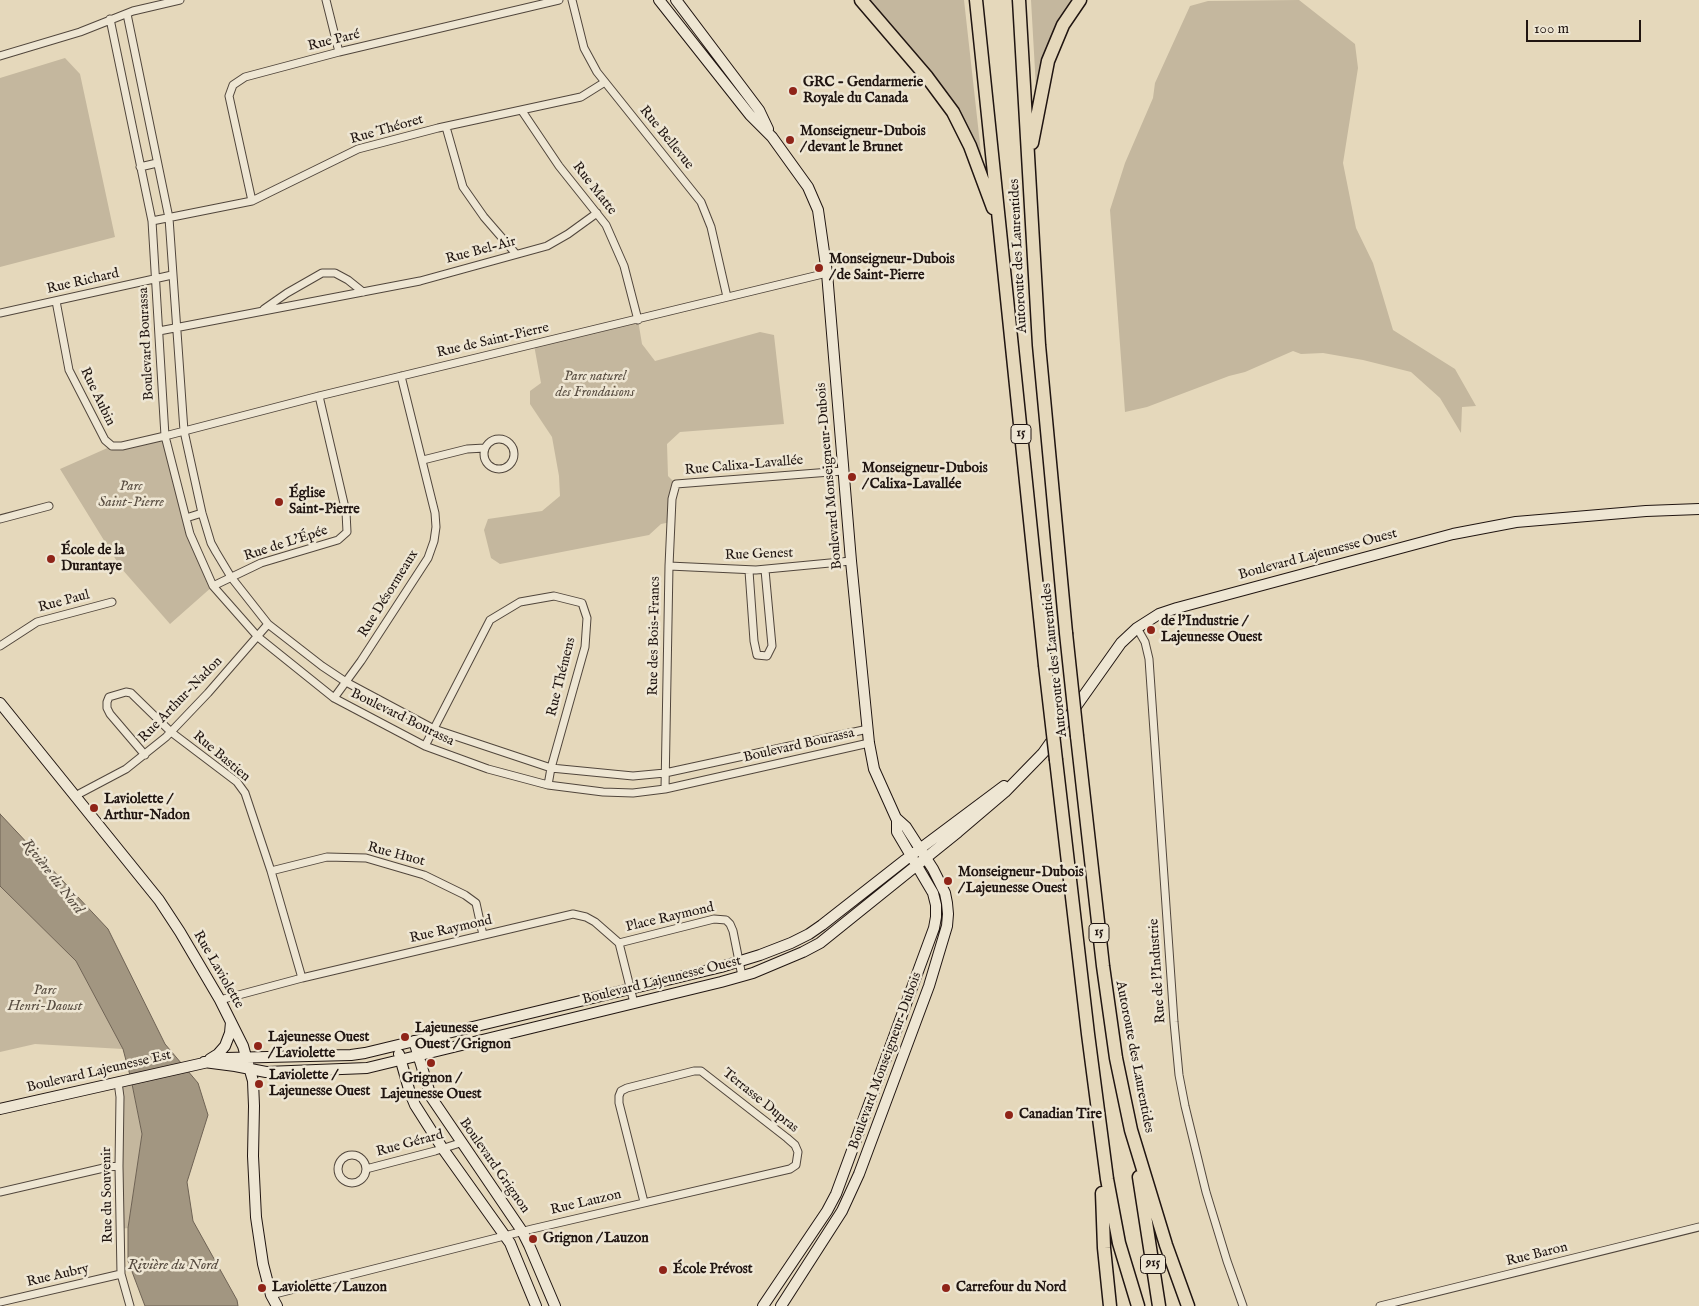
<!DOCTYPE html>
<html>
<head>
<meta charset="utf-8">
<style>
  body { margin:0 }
  #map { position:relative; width:1699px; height:1306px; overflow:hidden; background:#e5d8bb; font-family:"IM FELL English",serif }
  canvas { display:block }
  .scale { position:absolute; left:1526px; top:20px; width:115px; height:22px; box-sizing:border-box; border:2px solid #201511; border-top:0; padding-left:6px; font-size:15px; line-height:18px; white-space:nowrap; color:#201511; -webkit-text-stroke:4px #eee6d3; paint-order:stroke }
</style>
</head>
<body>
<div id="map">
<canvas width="1699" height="1306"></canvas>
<div class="scale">100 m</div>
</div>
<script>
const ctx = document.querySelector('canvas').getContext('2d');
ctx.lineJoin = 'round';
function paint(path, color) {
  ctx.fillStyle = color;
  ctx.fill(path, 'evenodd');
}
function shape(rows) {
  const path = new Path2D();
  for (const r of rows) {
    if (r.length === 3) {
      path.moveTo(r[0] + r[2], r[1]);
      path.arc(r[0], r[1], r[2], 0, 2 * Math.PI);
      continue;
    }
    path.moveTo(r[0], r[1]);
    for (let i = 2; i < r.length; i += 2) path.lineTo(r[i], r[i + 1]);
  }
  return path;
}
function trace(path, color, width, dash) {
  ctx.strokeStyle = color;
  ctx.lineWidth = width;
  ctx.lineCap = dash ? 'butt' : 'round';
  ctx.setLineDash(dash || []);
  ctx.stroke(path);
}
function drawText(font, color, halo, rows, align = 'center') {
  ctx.font = font + ' "IM FELL English",serif';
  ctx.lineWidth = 5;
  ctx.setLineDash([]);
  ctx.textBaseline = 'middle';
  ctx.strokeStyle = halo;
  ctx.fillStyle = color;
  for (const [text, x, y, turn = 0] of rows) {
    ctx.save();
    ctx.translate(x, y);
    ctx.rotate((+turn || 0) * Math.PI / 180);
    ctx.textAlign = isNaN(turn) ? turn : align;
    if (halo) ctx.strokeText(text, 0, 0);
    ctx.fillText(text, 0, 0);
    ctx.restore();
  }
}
const green = shape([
  [867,0,964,0,982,162,968,127,950,98,941,85],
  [1031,0,1073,0,1042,63,1036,88],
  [1299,0,1355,44,1358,68,1343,163,1356,228,1373,263,1393,330,1455,369,1476,406,1462,407,1461,433,1440,398,1411,372,1363,360,1323,353,1301,354,1293,351,1245,372,1229,376,1147,407,1125,412,1110,210,1125,163,1153,98,1155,83,1190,6,1208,1],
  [65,58,80,74,115,237,0,267,0,78],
  [638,320,642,344,655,361,760,332,774,335,784,424,680,432,667,444,668,476,676,484,671,522,661,524,649,535,500,564,491,558,484,530,488,519,542,511,560,496,559,476,552,437,530,404,530,391,541,383,534,345],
  [165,436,186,518,213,586,170,624,121,568,60,469,112,446],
  [0,886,76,961,123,1049,35,1044,0,1052],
  [131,1079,142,1134,128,1228,120,1229,118,1082]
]);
const water = shape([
  [0,814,108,929,165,1044,198,1083,208,1115,187,1182,193,1221,237,1300,238,1306,145,1306,128,1261,128,1228,142,1134,131,1079,123,1049,76,961,0,886,0,814]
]);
const street = shape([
  [326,0,339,52],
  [572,0,584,48,597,72,701,202,711,227,727,297],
  [127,14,169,218,184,431,202,513,211,543,216,552,231,577,268,624,322,666,346,682,434,729,551,768,633,776,665,773,868,729],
  [110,19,152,221,165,436,190,534,213,586,258,637,334,698,425,746,488,769,548,785,603,792,633,793,665,789,869,743],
  [0,56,80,32,133,11,180,0],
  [522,111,559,166,606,225,624,266,638,320],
  [446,127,463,187,484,217,516,254],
  [140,167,157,163],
  [252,201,229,96,233,85,245,77,339,52,559,0],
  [152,221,252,201,358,149,438,128,581,97,605,82],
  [56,301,69,370,105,440,112,446,122,446,165,436,319,396,827,273],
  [264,309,287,293,322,273,335,273,348,280,363,292],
  [0,313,172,275],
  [159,331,420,281,547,246,568,234,597,213],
  [499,454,15],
  [423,460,467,449,485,448],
  [186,518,202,513],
  [0,519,49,506],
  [669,566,756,570,851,561],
  [749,571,754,641,757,655,767,656,772,646,765,570],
  [213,586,261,563,338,540,347,532,346,512,319,396],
  [1137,628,1145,642,1149,659,1174,1022,1179,1075,1185,1106,1206,1192,1227,1261,1243,1306],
  [0,646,37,622,112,602],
  [334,698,361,661,428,558,434,541,436,527,435,513,401,376],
  [425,746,490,620,520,602,554,596,582,603,587,618,585,647,551,768,548,785],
  [145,755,110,714,107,708,107,702,109,697,126,692,131,693,171,732,237,782,245,793,271,871,302,978],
  [665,789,669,566,672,499,676,484,843,471],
  [75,796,126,769,166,737,208,693,268,624],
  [271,871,327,857,366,858,424,875,465,895,476,903,483,935],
  [619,943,714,919,726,920,730,924,733,931,742,976],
  [220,1000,302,978,573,914,586,917,595,922,619,943,634,1003],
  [118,1082,120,1097,119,1166,121,1274,130,1306],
  [352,1169,14],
  [366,1169,435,1151,460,1143],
  [0,1192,108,1167,119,1166],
  [271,1295,532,1229,790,1169,796,1165,798,1152,795,1145,787,1138,701,1071,694,1071,627,1088,621,1091,619,1096,619,1103,644,1202],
  [0,1302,121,1274],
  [1380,1306,1699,1227]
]);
const secondary = shape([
  [659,0,750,115,772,137,808,187,818,210,827,273,851,561,869,743,874,769,896,818,906,827,933,869,945,893,947,903,948,914,947,926,929,986,859,1174,842,1211,781,1306],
  [676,0,759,110,768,129],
  [0,703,159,900,180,932,220,1000,243,1046,253,1081,254,1106,253,1156,256,1217,263,1264,271,1295,277,1306],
  [414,1041,431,1097,522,1231,529,1245,555,1306],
  [399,1054,410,1093,415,1105,443,1149,510,1243,536,1306],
  [210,1059,218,1054,225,1046,230,1033,231,1022],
  [204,1062,235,1066,266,1072,367,1068,721,982,753,973,803,952,820,943,958,832,1005,792,1043,753,1121,643,1137,628,1159,614,1177,608,1453,534,1516,522,1646,511,1699,509],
  [0,1109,226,1058,351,1055,365,1053,721,967,760,955,791,943,809,934,822,925,905,860,1004,786],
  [763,1306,827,1211,836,1194,934,928,936,917,936,905,933,893,897,832,897,820]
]);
const highway = shape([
  [861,0,927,77,953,112,970,146,993,208],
  [976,0,1045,665],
  [1019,0,1039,345,1066,633],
  [1032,143,1048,61,1063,25,1080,0],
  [1077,736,1103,966,1116,1058,1131,1130,1166,1245,1188,1306],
  [1056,760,1088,1034,1107,1179,1119,1243,1138,1306],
  [1139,1177,1159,1306],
  [1102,1193,1104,1248,1110,1306]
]);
const highwayBridge = shape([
  [1066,633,1077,736],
  [1045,665,1056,760]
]);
const markers = [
  [793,91,5,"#8f2418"],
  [790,140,5,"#8f2418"],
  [819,268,5,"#8f2418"],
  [852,477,5,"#8f2418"],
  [279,502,5,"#8f2418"],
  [51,559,5,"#8f2418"],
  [1151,630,5,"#8f2418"],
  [94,808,5,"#8f2418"],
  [948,881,5,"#8f2418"],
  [405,1037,5,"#8f2418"],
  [258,1046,5,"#8f2418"],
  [431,1063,5,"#8f2418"],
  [259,1084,5,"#8f2418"],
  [1009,1115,5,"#8f2418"],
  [533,1239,5,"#8f2418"],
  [663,1270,5,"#8f2418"],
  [262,1288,5,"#8f2418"],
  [946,1288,5,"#8f2418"]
];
const shields = [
  [1021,434,20],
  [1099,933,20],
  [1153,1264,25]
];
const shieldNames = [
  ["15",1021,434],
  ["15",1099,933],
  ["915",1153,1264]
];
const streetNames = [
  ["Rue Paré",334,41,-14],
  ["Rue Théoret",387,130,-16],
  ["Rue Bellevue",666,138,51],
  ["Rue Matte",594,189,52],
  ["Rue Bel-Air",481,251,-15],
  ["Autoroute des Laurentides",1019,256,-93],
  ["Rue Richard",83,282,-13],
  ["Rue de Saint-Pierre",493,341,-13],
  ["Boulevard Bourassa",147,344,-93],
  ["Rue Aubin",97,397,64],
  ["Rue Calixa-Lavallée",744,466,-5],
  ["Boulevard Monseigneur-Dubois",830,476,-95],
  ["Rue de L'Épée",286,544,-18],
  ["Rue Genest",759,555,-2],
  ["Boulevard Lajeunesse Ouest",1318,555,-15],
  ["Rue Désormeaux",389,594,-58],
  ["Rue Paul",64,602,-15],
  ["Rue des Bois-Francs",655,636,-89],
  ["Autoroute des Laurentides",1055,660,-96],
  ["Rue Thémens",562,677,-76],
  ["Rue Arthur-Nadon",181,700,-46],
  ["Boulevard Bourassa",402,718,26],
  ["Boulevard Bourassa",799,746,-13],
  ["Rue Bastien",221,757,40],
  ["Rue Huot",396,855,15],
  ["Place Raymond",670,918,-13],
  ["Rue Raymond",451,930,-13],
  ["Rue Laviolette",218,970,60],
  ["Rue de l'Industrie",1158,971,-94],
  ["Boulevard Lajeunesse Ouest",662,981,-14],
  ["Autoroute des Laurentides",1134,1057,79],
  ["Boulevard Monseigneur-Dubois",886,1061,-70],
  ["Boulevard Lajeunesse Est",99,1072,-13],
  ["Terrasse Dupras",760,1101,39],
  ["Rue Gérard",410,1144,-15],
  ["Boulevard Grignon",494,1166,55],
  ["Rue du Souvenir",108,1195,-91],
  ["Rue Lauzon",586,1203,-13],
  ["Rue Baron",1537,1255,-14],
  ["Rue Aubry",58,1276,-13]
];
const poiNames = [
  ["GRC - Gendarmerie",803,83],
  ["Royale du Canada",803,99],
  ["Monseigneur-Dubois",800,132],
  ["/ devant le Brunet",800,148],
  ["Monseigneur-Dubois",829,260],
  ["/ de Saint-Pierre",829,276],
  ["Monseigneur-Dubois",862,469],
  ["/ Calixa-Lavallée",862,485],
  ["Église",289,494],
  ["Saint-Pierre",289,510],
  ["École de la",61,551],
  ["Durantaye",61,567],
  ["de l'Industrie /",1161,622],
  ["Lajeunesse Ouest",1161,638],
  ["Laviolette /",104,800],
  ["Arthur-Nadon",104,816],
  ["Monseigneur-Dubois",958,873],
  ["/ Lajeunesse Ouest",958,889],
  ["Lajeunesse",415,1029],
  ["Ouest / Grignon",415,1045],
  ["Lajeunesse Ouest",268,1038],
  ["/ Laviolette",268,1054],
  ["Laviolette /",269,1076],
  ["Lajeunesse Ouest",269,1092],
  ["Grignon /",431,1079,"center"],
  ["Lajeunesse Ouest",431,1095,"center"],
  ["Canadian Tire",1019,1115],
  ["Grignon / Lauzon",543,1239],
  ["École Prévost",673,1270],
  ["Laviolette / Lauzon",272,1288],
  ["Carrefour du Nord",956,1288]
];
const parkNames = [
  ["Parc naturel",595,377],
  ["des Frondaisons",595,393],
  ["Parc",131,487],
  ["Saint-Pierre",131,503],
  ["Parc",45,991],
  ["Henri-Daoust",45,1007]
];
const waterNames = [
  ["Rivière du Nord",52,877,52],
  ["Rivière du Nord",173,1266]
];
paint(green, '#c4b79e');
paint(water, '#a29681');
trace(water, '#6e6254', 1);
trace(street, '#51463c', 9);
trace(secondary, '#201511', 12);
trace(highway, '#201511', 15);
trace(street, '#eee6d3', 7);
trace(secondary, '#eee6d3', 10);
trace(highway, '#e5d8bb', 12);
trace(highwayBridge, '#201511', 15, []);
trace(highwayBridge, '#e5d8bb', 12);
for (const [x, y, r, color] of markers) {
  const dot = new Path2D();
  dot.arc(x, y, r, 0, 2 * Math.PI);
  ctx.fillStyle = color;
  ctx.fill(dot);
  trace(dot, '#eee6d3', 2);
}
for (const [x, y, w] of shields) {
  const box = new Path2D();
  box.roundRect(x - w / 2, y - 9.5, w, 19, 4);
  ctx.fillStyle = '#eee6d3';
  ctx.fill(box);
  trace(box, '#201511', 1);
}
drawText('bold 12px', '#201511', null, shieldNames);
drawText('14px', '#201511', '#eee6d3', streetNames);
drawText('bold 14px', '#201511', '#eee6d3', poiNames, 'left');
drawText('italic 14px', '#594e42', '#eee6d3', parkNames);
drawText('italic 15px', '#54493e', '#eee6d3', waterNames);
</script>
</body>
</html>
